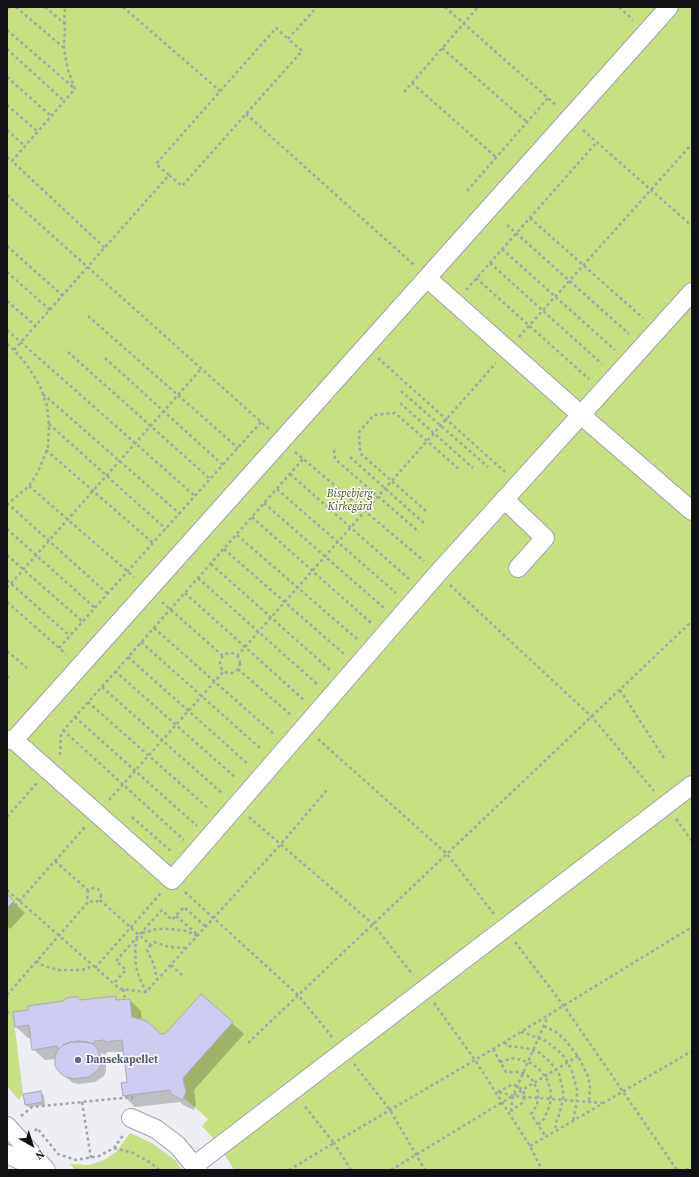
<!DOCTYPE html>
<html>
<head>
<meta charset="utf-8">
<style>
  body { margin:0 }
  #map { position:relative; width:699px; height:1177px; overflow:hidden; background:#edeef3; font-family:"Source Serif 4",serif }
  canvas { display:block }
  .frame { position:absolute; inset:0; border:8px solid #111113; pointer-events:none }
  .north { position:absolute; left:12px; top:1125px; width:40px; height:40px; -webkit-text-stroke:3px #fff; paint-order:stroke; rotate:141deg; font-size:11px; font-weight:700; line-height:16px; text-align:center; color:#111113 }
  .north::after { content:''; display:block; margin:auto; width:14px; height:18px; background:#111113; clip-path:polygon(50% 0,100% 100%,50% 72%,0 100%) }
</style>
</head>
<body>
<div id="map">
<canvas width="699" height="1177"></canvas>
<div class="frame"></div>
<div class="north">N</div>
</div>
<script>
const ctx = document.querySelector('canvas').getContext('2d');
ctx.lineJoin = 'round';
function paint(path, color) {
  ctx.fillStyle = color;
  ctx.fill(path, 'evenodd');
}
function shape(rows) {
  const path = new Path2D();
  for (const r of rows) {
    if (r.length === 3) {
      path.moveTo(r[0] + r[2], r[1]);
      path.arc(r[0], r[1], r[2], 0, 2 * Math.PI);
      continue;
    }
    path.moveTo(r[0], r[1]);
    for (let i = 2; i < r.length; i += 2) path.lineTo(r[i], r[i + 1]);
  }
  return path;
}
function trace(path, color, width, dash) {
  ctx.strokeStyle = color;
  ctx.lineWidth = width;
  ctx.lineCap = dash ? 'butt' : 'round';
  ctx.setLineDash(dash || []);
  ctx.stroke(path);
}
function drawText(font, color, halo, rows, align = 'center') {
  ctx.font = font + ' "Source Serif 4",serif';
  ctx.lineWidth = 3;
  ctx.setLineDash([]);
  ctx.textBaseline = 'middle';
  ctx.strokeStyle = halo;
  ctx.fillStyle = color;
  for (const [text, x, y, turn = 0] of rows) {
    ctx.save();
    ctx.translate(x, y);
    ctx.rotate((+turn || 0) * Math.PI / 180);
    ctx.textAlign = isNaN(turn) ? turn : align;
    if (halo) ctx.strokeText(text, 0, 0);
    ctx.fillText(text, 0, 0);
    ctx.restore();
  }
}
const green = shape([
  [7,7,692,7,692,1170,234,1170,220,1146,202,1126,208,1119,184,1098,186,1092,183,1078,233,1022,201,994,166,1033,161,1034,148,1022,141,1019,132,1017,130,999,116,1000,116,996,81,1000,77,997,71,997,67,998,63,1001,28,1006,28,1010,13,1013,23,1094,19,1100,7,1086],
  [130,1133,152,1143,176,1161,182,1170,75,1170,70,1164,89,1165,104,1160,116,1152]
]);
const shadow = shape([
  [7,896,25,913,10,929,7,926],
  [201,995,244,1034,194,1090,196,1104,194,1110,183,1105,180,1102,135,1107,124,1096,128,1083,125,1052,107,1052,105,1055,99,1052,105,1060,106,1065,106,1071,104,1076,95,1082,79,1084,73,1083,61,1073,56,1059,45,1060,33,1049,32,1038,28,1038,16,1027,81,1001,115,997,119,1001,130,1000,141,1011,142,1021,160,1035,166,1034],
  [41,1093,44,1095,45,1105,28,1107,26,1105]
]);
const building = shape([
  [7,894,14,901,7,908,7,894],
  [201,994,233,1022,183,1078,186,1092,183,1100,171,1094,170,1090,123,1096,121,1083,127,1082,122,1040,105,1042,104,1040,95,1041,93,1044,87,1042,71,1042,63,1045,59,1049,57,1046,32,1050,29,1025,15,1027,13,1012,28,1010,28,1006,63,1001,67,998,71,997,77,997,81,1000,116,996,116,1000,130,999,132,1017,141,1019,148,1022,161,1034,166,1033,201,994],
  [79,1041,87,1042,93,1044,97,1048,101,1059,101,1065,98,1070,89,1077,73,1079,66,1077,60,1073,55,1066,55,1057,57,1051,63,1045,71,1042,79,1041],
  [41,1091,43,1102,25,1105,23,1094,41,1091]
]);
const path = shape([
  [16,7,64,48],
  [45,7,65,24,64,49,68,70,75,89,12,161,105,248],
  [123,7,220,91],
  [445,7,557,106],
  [619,7,633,20],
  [7,9,9,7],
  [64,24,65,7],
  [7,30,74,88],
  [442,48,527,122],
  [7,49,64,101],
  [7,77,51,116],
  [412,83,497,158],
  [404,92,478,7],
  [7,105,38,132],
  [246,114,414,265],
  [7,130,25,146],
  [583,130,692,226],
  [7,157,12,161],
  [169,175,156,164,276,28,288,39],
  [467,191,548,98],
  [7,195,269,429],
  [530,218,643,318],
  [507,225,629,334],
  [7,246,63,296],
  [502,249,615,350],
  [490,263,602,364],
  [7,272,50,310],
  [476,278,589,379],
  [466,290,597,142],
  [7,301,36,326],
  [88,316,238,448],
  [7,330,195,496],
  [519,337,692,144],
  [7,344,14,350,27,365,40,386,47,406,49,426,48,447,38,472,29,486,11,501,7,502],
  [14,350,169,175,182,186,302,51,288,39,317,7],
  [68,352,210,479],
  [105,358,223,465],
  [378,358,505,472],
  [401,391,488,467],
  [43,394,180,514],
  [400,403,473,468],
  [49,424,166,529],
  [46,450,153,543],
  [334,450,335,459,419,532],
  [295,452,424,561],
  [350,457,426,525],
  [290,474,409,579],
  [29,486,134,577],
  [277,489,396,593],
  [7,503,108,594],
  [264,503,384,608],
  [426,511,360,453,359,432,374,415,395,413,460,470],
  [252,517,371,623],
  [7,529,95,608],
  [237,535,357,639],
  [224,549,344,654],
  [7,555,83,622],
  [211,564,330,670],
  [198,578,317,684],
  [7,580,70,636],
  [450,585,592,717,654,791],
  [7,588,201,369],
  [185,593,304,700],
  [7,602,66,654],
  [162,602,223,656],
  [154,628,274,734],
  [141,642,261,749],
  [59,648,261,422],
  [7,651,27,668],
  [230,663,10],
  [237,656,496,363],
  [128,657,248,764],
  [238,669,292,716],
  [115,671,236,778],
  [7,676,9,678],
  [102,687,223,794],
  [620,690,664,758],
  [88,702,209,809],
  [75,717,197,826],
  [63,730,184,840],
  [318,739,447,854,494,914],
  [60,755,61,733,303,459],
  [109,800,224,671],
  [7,817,37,783],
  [132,817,172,852],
  [249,817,373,924,413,975],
  [676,819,692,841],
  [55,861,88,890],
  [94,895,7],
  [7,890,120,989,146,992,281,844,327,790],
  [185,892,298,995,332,1037],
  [100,900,139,935,116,961,126,970,114,983],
  [7,915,85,827],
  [176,916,198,935],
  [142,933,157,929,170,929,187,931,197,936],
  [137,938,135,948,136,966,139,977,146,992],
  [515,942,564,1006,677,1170],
  [151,945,147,950,154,965,157,980],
  [186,948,169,947,154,942,151,945,139,935,162,910,172,920,184,907,206,927],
  [36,961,44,966,59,970,80,970,87,969,92,965],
  [171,965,184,977],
  [95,968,161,893],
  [123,989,125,999],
  [7,995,89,901],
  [434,1003,475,1060,530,1146,542,1170],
  [7,1012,9,1013],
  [544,1026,556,1032,565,1040,578,1056,588,1076,590,1088,589,1102],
  [521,1032,528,1034,546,1041,562,1054,568,1063,572,1071,577,1090,577,1101,573,1121],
  [505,1042,507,1046,526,1048,540,1053,551,1063,559,1074,563,1090,563,1100,559,1115,555,1125,557,1130],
  [248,1043,692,621],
  [493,1049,506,1072,517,1072,523,1073,531,1078,534,1083,538,1092,538,1098,537,1105,531,1114,546,1137],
  [500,1062,514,1058,531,1063,541,1071,548,1081,551,1093,550,1105,544,1119,538,1125],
  [354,1064,390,1110,425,1170],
  [498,1092,513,1084,523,1090,525,1097,522,1103,510,1112],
  [499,1092,513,1096,603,1103],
  [82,1102,91,1158],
  [511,1111,513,1096,548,1016],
  [21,1116,32,1107,132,1097,132,1101],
  [35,1131,37,1128,58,1154,76,1160,99,1156,114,1148,124,1134],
  [530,1146,692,1051],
  [114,1148,133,1153,151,1163,159,1170],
  [289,1170,334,1143,303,1104],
  [351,1170,334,1143,475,1060,692,927],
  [391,1170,578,1056],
  [686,1170,692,1166]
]);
const minor = shape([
  [427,278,581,415,692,511],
  [504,499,545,538,518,568],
  [7,740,14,740,172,880,438,573,692,292],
  [14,740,669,7],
  [131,1118,156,1129,177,1145,198,1170],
  [7,1126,46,1170],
  [7,1154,20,1160,35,1170],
  [195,1165,692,785]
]);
const markers = [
  [78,1060,4,"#5c6f8a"]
];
const parkNames = [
  ["Bispebjerg",350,494],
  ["Kirkegård",350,507]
];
const serviceNames = [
  ["Dansekapellet",86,1060]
];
paint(green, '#c6e082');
paint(shadow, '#0003');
paint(building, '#ceccf1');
trace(building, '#a8a8ad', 1);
trace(minor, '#a0a1a6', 20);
trace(path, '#a4a4a8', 2.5, [3, 3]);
trace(minor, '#fff', 18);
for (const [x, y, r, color] of markers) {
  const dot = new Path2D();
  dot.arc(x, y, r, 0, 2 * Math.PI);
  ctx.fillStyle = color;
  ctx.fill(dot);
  trace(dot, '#fff', 1.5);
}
drawText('italic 11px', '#45550c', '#fff', parkNames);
drawText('bold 11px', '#4e5e75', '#fff', serviceNames, 'left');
</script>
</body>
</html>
